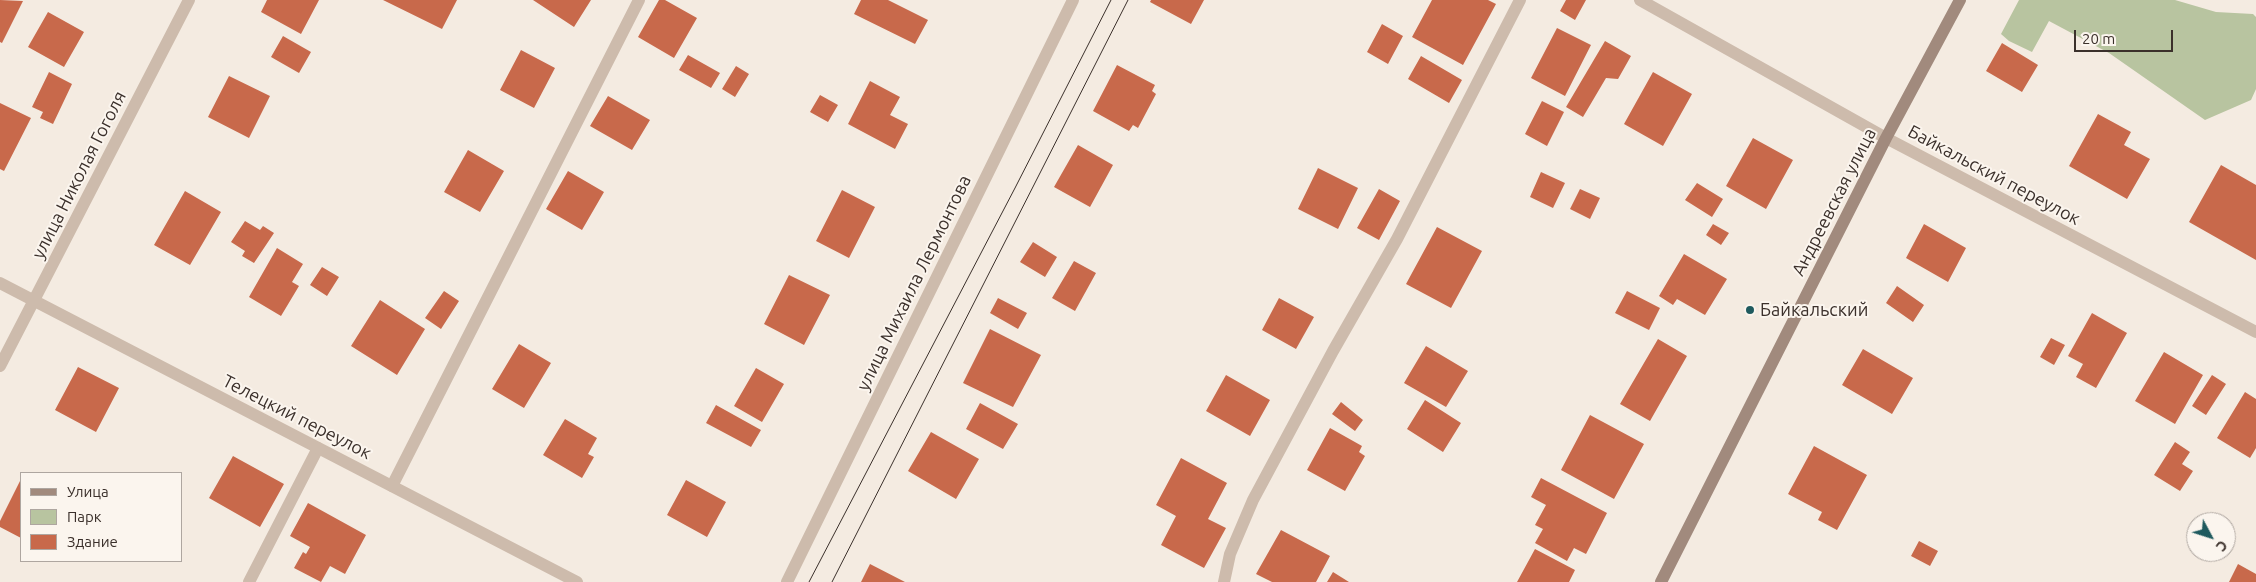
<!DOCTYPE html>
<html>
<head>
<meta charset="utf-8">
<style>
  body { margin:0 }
  #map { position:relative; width:2256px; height:582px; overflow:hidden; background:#f4ebe1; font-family:Ubuntu,sans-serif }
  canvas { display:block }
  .legend { position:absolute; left:20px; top:472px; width:162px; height:90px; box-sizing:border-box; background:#fbf5ee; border:1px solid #aea6a0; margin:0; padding:6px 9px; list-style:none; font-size:15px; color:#3b302b }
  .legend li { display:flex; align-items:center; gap:10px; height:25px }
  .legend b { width:25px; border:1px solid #aea6a0 }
  .north { position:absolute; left:2186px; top:512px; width:50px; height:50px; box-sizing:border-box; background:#fbf5ee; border:1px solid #aea6a0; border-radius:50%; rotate:130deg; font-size:14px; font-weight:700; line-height:20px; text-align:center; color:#3b302b }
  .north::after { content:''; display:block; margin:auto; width:18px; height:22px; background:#1f5a5e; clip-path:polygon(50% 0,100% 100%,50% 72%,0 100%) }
  .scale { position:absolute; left:2074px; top:30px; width:99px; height:22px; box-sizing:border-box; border:2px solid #3b302b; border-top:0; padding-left:6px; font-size:15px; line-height:18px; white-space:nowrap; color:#3b302b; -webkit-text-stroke:4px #fbf5ee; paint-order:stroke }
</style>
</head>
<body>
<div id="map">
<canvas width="2256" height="582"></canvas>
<ul class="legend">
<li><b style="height:6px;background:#a18a7d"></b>Улица</li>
<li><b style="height:14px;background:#b8c4a0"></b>Парк</li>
<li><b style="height:14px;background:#c8694b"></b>Здание</li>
</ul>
<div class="north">С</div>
<div class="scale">20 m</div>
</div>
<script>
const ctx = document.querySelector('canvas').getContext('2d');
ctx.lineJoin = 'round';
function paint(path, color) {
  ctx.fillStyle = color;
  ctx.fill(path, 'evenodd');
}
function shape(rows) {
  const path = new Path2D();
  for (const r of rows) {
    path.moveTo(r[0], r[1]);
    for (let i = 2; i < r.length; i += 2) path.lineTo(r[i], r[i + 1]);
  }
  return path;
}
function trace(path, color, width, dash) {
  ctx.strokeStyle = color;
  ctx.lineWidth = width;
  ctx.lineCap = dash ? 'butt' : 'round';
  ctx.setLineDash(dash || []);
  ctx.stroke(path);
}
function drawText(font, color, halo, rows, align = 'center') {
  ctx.font = font + ' Ubuntu,sans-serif';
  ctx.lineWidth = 4;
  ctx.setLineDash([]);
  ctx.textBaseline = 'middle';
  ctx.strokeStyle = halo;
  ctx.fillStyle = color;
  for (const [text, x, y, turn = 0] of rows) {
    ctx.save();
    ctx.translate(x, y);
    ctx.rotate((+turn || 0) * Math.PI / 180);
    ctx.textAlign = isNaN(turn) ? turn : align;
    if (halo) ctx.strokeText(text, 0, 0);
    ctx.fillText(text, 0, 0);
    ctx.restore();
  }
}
const green = shape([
  [2019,0,2175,0,2216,12,2253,14,2256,17,2256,89,2251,100,2205,120,2109,53,2049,21,2032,52,2009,41,2001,34]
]);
const building = shape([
  [0,0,23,1,2,43,0,42],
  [267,0,319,0,301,34,261,12],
  [383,0,457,0,442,29],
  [533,0,591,0,574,27],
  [659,0,665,0,697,18,674,58,638,37],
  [861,0,888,0,928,20,915,44,854,14],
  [1151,0,1204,0,1191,24,1150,2],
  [1432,0,1488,0,1496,4,1463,65,1412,37],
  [1566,0,1586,0,1575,20,1560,11],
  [48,12,84,32,64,67,28,47],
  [1382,24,1403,36,1388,64,1367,52],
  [1557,28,1591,45,1565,96,1531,78],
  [283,36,311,52,299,73,271,57],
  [1605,41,1631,56,1618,79,1606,78,1583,117,1566,107],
  [2002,43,2038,65,2022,92,1986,71],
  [521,50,555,68,534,108,500,90],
  [688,55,720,73,711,88,679,70],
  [1421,56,1462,80,1449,103,1408,79],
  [1117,65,1155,85,1152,91,1156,94,1138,128,1133,125,1129,131,1093,111],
  [736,66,749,74,735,97,722,89],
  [49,72,72,84,53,124,40,118,43,112,32,107],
  [1653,72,1692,94,1663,146,1624,124],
  [229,76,270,96,249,138,208,117],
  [870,81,900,97,890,115,908,124,895,149,848,124],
  [820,95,838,105,828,122,810,112],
  [608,96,650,120,632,150,590,126],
  [1542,101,1564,112,1547,146,1525,134],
  [0,103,31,118,4,171,0,169],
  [2098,114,2131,132,2124,145,2150,159,2127,199,2069,166],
  [1753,138,1793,160,1766,209,1726,186],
  [1078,145,1113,165,1090,207,1054,187],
  [468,150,504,171,480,212,444,192],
  [2221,165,2256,185,2256,260,2189,222],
  [1318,168,1358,188,1338,229,1298,209],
  [568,171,604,192,582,230,546,209],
  [1541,172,1565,183,1553,208,1530,197],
  [1697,183,1723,199,1712,217,1685,200],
  [1379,189,1400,201,1379,240,1357,228],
  [1580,189,1600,198,1590,219,1570,209],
  [842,190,875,207,849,258,816,241],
  [185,191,221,212,190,265,154,245],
  [245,221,260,230,263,226,274,233,254,263,242,256,245,251,231,242],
  [1713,224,1729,233,1721,245,1706,235],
  [1924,224,1966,248,1948,282,1906,258],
  [1437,227,1482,251,1451,308,1406,284],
  [1033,242,1057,257,1045,277,1020,262],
  [277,248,303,264,292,282,299,286,281,316,249,297],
  [1684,254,1727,279,1705,315,1677,299,1673,305,1659,296],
  [1074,261,1096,273,1075,311,1052,298],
  [322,267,339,277,327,296,310,285],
  [789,275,830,295,804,345,764,324],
  [1897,286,1924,305,1913,322,1886,303],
  [444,291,459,301,441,329,425,318],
  [1627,291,1660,308,1649,330,1615,313],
  [998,298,1027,313,1018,329,990,313],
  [1279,298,1314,317,1296,349,1262,330],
  [380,300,425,329,397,375,351,346],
  [2092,313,2127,333,2096,388,2076,377,2083,364,2068,356],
  [990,329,1041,355,1013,407,963,383],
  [2051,338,2065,345,2054,365,2040,357],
  [1658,339,1687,356,1650,421,1620,404],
  [519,344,551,363,524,408,492,389],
  [1426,346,1468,371,1446,407,1404,383],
  [1863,349,1913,378,1892,414,1842,385],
  [2164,352,2203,375,2175,424,2135,401],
  [78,367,119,388,96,432,55,410],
  [756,368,784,384,762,422,734,406],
  [1226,375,1270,400,1250,436,1206,411],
  [2212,375,2226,384,2206,415,2192,406],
  [2245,392,2256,399,2256,448,2250,458,2217,438],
  [1425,400,1461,423,1443,452,1407,429],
  [1341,402,1363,420,1355,431,1332,414],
  [980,403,1018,424,1003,449,966,429],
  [716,405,761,430,751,447,706,423],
  [1590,415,1644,444,1614,499,1561,470],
  [565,419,597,438,588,454,594,457,582,478,543,455],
  [1330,428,1362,446,1359,452,1365,456,1345,491,1307,470],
  [931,432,979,459,956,499,908,471],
  [2175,442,2190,452,2182,464,2193,471,2180,491,2154,475],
  [1814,446,1867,475,1837,530,1818,520,1822,512,1788,494],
  [233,456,284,484,260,527,209,498],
  [1181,458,1227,483,1208,519,1226,528,1204,568,1161,545,1176,516,1156,505],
  [1541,478,1607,513,1586,554,1574,548,1567,561,1535,543,1543,529,1535,525,1546,505,1531,497],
  [21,479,21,538,0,527,0,521],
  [686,480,726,502,707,537,667,515],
  [308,503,366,535,345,574,330,566,321,582,294,568,303,552,306,554,310,547,290,536],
  [1281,530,1330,556,1316,582,1272,582,1256,574],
  [1919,541,1938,551,1930,566,1911,556],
  [1535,549,1575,570,1569,582,1517,582],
  [870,564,905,582,861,582],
  [2238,564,2256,574,2256,582,2229,582],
  [1333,572,1349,582,1327,582]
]);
const lane = shape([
  [392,486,639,0],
  [249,582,318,448],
  [1224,582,1230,554,1253,500,1333,351,1397,239,1520,0]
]);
const street = shape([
  [1640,0,1886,138,2256,332],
  [0,283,577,582],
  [0,366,189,0],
  [787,582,1073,0]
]);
const secondary = shape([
  [1661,582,1886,138,1960,0]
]);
const tram = shape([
  [809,582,1015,188,1111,0],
  [832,582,1128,0]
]);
const markers = [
  [1750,310,5,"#1f5a5e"]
];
const streetNames = [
  ["улица Николая Гоголя",79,175,-63],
  ["Байкальский переулок",1994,175,28],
  ["Андреевская улица",1834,202,-63],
  ["улица Михаила Лермонтова",914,283,-64],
  ["Телецкий переулок",297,417,27]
];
const poiNames = [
  ["Байкальский",1760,310]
];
paint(green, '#b8c4a0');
paint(building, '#c8694b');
trace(lane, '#cdbbac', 12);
trace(street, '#cdbbac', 12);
trace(secondary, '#a18a7d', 12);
trace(tram, '#3b302b', 1);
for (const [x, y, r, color] of markers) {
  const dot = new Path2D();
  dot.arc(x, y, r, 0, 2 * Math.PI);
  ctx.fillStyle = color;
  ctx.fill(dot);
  trace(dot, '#fbf5ee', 2);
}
drawText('18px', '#3b302b', '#fbf5ee', streetNames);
drawText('18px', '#3b302b', '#fbf5ee', poiNames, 'left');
</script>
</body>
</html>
